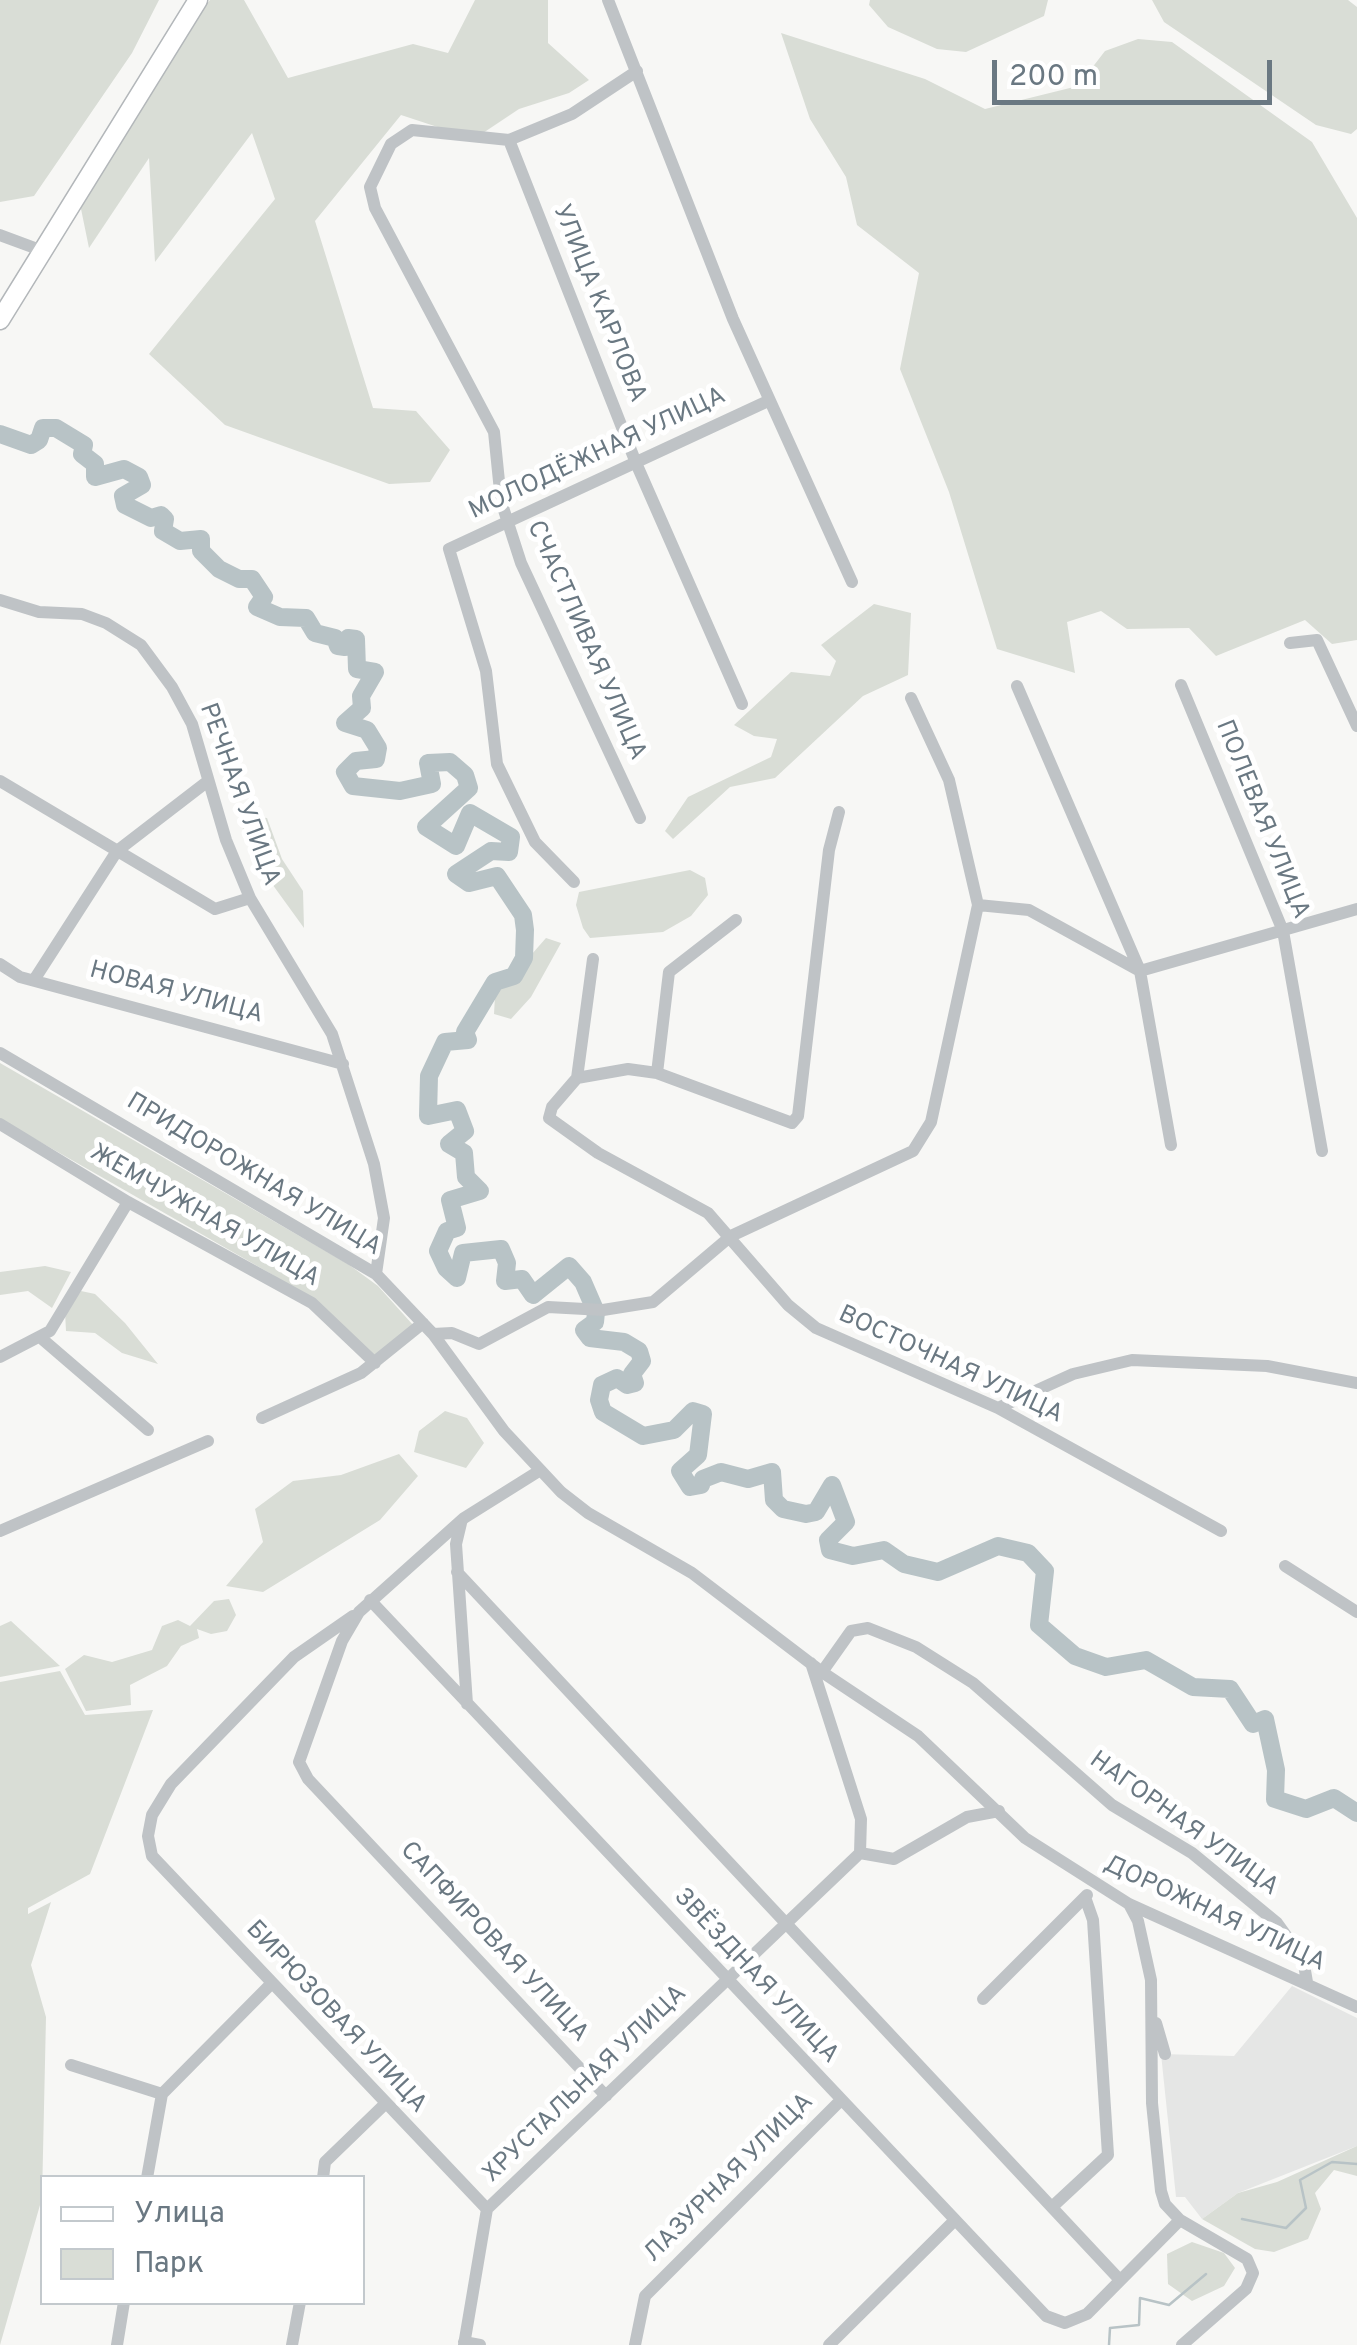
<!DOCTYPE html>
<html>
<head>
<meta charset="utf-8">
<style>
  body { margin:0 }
  #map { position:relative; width:1357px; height:2345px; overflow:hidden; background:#f7f7f5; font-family:Overpass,sans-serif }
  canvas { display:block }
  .legend { position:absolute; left:40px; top:2175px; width:325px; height:130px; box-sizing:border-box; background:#fff; border:2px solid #c3c9cd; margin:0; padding:12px 18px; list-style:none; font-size:30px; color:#6a7882 }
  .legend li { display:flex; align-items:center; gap:20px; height:50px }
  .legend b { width:50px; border:2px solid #c3c9cd }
  .scale { position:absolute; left:992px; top:60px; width:280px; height:45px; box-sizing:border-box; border:5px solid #6a7882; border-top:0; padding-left:12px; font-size:30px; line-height:35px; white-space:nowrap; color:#6a7882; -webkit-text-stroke:8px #fff; paint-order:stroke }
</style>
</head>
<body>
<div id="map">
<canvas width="1357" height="2345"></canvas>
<ul class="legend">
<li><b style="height:12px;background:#fff"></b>Улица</li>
<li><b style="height:28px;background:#d9ddd6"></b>Парк</li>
</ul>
<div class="scale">200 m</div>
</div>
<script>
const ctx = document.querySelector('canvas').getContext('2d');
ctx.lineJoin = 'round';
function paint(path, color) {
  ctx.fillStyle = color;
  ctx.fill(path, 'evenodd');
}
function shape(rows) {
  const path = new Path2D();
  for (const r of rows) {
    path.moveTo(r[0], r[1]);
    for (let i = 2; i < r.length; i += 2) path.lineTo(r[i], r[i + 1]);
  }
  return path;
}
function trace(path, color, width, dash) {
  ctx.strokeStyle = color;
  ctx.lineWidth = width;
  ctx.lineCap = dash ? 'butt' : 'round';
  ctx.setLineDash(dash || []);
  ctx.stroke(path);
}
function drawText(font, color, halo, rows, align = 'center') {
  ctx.font = font + ' Overpass,sans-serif';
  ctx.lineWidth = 10;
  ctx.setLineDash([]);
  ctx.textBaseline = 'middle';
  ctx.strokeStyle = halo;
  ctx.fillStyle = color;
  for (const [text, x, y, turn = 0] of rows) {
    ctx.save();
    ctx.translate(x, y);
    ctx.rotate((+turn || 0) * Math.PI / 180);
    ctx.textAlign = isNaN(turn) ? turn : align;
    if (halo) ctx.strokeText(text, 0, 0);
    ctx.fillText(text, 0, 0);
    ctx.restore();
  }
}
const built = shape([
  [1292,1986,1357,2018,1357,2146,1238,2193,1202,2219,1185,2197,1176,2197,1161,2054,1234,2056]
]);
const green = shape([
  [0,0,159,0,132,53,34,196,0,202],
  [210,0,244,0,288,78,413,44,448,53,475,0,548,0,548,43,589,80,569,93,519,109,474,139,401,115,315,221,373,408,416,411,450,450,430,482,389,484,225,425,149,354,275,199,252,133,155,262,149,158,89,248,80,204,186,29],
  [870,0,1048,0,1044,16,966,52,937,49,888,27,869,5],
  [1152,0,1348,0,1357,7,1357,129,1351,134,1316,125,1164,22],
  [781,33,925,79,985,109,1078,86,1105,51,1138,39,1172,42,1312,142,1357,218,1357,640,1332,644,1305,620,1216,656,1189,628,1127,629,1101,611,1067,622,1075,673,997,649,949,492,900,369,919,273,857,225,846,177,810,119],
  [874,604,911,613,908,675,863,696,775,778,730,787,673,839,665,831,688,797,771,757,777,739,754,736,734,725,791,672,830,676,836,661,821,645],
  [238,815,267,818,282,859,303,891,304,928,254,859],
  [690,870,705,878,708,895,691,916,663,932,590,938,583,928,576,905,579,892],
  [546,938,561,943,531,997,511,1019,494,1014,495,996],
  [0,1063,348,1264,378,1286,413,1325,376,1356,273,1275,0,1119],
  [45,1266,71,1272,52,1308,28,1291,0,1295,0,1272],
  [81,1291,95,1294,125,1323,158,1364,122,1353,95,1333,66,1331,65,1312],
  [445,1411,467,1418,484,1443,466,1468,414,1452,419,1431],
  [399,1454,418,1476,380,1520,263,1592,226,1586,263,1542,255,1509,293,1481,341,1475],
  [229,1599,236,1615,227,1631,211,1634,197,1629,199,1638,181,1646,167,1666,130,1685,131,1705,86,1711,65,1669,84,1655,112,1662,152,1650,162,1626,178,1620,190,1626,214,1601],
  [11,1621,60,1666,0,1677,0,1626],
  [60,1671,85,1715,153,1710,90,1874,28,1908,28,1914,51,1902,31,1965,46,2017,42,2198,0,2345,0,1682],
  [1357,2146,1357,2176,1334,2170,1315,2193,1321,2209,1308,2239,1274,2252,1255,2249,1202,2219,1238,2193,1277,2182],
  [1192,2242,1224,2253,1235,2268,1224,2286,1192,2301,1168,2284,1167,2254]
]);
const stream = shape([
  [1242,2219,1286,2228,1306,2208,1300,2180,1332,2162,1357,2164],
  [1109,2345,1110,2328,1139,2325,1140,2298,1169,2305,1206,2274]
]);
const river = shape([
  [0,434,31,445,39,440,43,428,56,428,84,445,82,454,95,464,95,477,124,469,139,477,142,485,123,496,125,505,151,518,161,515,165,519,163,531,180,541,201,539,201,551,219,569,239,579,252,579,264,597,257,607,280,617,306,618,315,633,335,638,338,646,345,647,348,638,356,639,357,669,375,672,361,696,362,708,345,723,367,730,378,748,376,759,356,761,345,772,353,786,400,791,432,784,428,763,450,762,465,775,469,788,426,827,456,846,470,813,511,837,509,852,491,851,456,874,469,883,497,876,523,915,525,930,524,958,514,976,495,982,465,1032,468,1040,445,1042,429,1076,428,1116,457,1110,465,1131,449,1144,464,1153,466,1177,480,1191,450,1200,457,1228,447,1231,438,1251,446,1268,457,1278,463,1253,501,1249,507,1263,505,1281,522,1279,533,1295,569,1266,583,1282,596,1312,595,1322,584,1330,590,1338,624,1342,639,1351,642,1361,632,1374,635,1383,627,1385,617,1378,602,1385,599,1400,603,1412,643,1436,674,1430,693,1411,703,1414,698,1455,680,1471,690,1487,701,1485,703,1479,721,1472,748,1479,772,1472,774,1500,783,1509,806,1514,816,1512,832,1485,846,1522,828,1540,830,1550,853,1556,884,1550,904,1564,938,1572,998,1546,1028,1553,1045,1571,1039,1625,1075,1656,1106,1667,1146,1660,1193,1687,1230,1689,1253,1724,1265,1719,1276,1770,1275,1799,1306,1809,1334,1798,1357,1813]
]);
const minor = shape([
  [608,0,733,319,852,582],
  [637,71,572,114,509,140,412,130,391,144,370,187,375,208,494,432,501,501,521,563,640,818],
  [509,140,636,463,742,704],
  [0,235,43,251],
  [0,600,39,612,82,614,106,623,141,645,172,687,192,724,226,840,250,898,332,1034,374,1164,384,1218,376,1274],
  [1290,643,1317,640,1357,726],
  [1181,685,1283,931,1322,1151],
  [1017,686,1140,971,1171,1145],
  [0,781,215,909,250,898],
  [839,812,829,850,798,1116,792,1123,657,1073,628,1069,577,1078,552,1107,549,1118,598,1153,708,1213,788,1305,816,1328,998,1408,1221,1531],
  [574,882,535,842,497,764,486,671,449,549,768,401],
  [978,905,1029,910,1140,971,1357,909],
  [0,964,20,977,343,1064],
  [34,980,117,851,208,781],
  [0,1053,376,1274,433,1334,504,1431,561,1492,588,1513,692,1573,822,1672,918,1736,1025,1838,1129,1904,1357,2007],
  [657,1073,669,972,736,920],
  [577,1078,593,959],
  [0,1124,128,1202,312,1303,375,1363],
  [433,1334,452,1333,479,1344,548,1307,603,1310,653,1302,731,1236,913,1151,931,1122,978,905,949,780,911,698],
  [41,1338,148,1430],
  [0,1357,50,1331,128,1202],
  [998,1408,1073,1374,1132,1360,1267,1366,1357,1383],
  [262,1418,361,1373,423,1323],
  [539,1471,464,1518,359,1612,342,1641,299,1762,308,1779,606,2096],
  [461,1523,456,1544,467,1704],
  [0,1531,208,1441],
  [1285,1566,1357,1612],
  [457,1572,1119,2279],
  [370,1600,1046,2316,1065,2323,1087,2314,1180,2220,1247,2259,1253,2273,1246,2289,1182,2345],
  [353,1616,294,1657,171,1784,152,1815,148,1836,152,1856,487,2209],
  [822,1672,851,1631,868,1628,916,1647,973,1683,1112,1805,1192,1853,1277,1923,1303,1959,1307,1982],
  [860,1853,894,1859,967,1817,999,1811],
  [1129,1904,1138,1921,1151,1980,1152,2103,1161,2191,1165,2204,1180,2220],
  [983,1999,1087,1895],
  [1156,2023,1165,2054],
  [71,2065,162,2094],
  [147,2178,162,2094,271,1984],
  [323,2178,325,2162,385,2104],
  [1052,2207,1108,2155,1093,1920,1086,1900],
  [464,2342,480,2345],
  [117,2345,124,2302],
  [292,2345,300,2302],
  [464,2345,487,2209,860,1853,861,1819,811,1663],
  [635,2345,645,2296,840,2101],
  [829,2345,953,2222]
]);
const major = shape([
  [0,320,198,0]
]);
const streetNames = [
  ["УЛИЦА КАРЛОВА",598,304,68],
  ["МОЛОДЁЖНАЯ УЛИЦА",598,455,-25],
  ["СЧАСТЛИВАЯ УЛИЦА",585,641,66],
  ["РЕЧНАЯ УЛИЦА",238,795,70],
  ["ПОЛЕВАЯ УЛИЦА",1261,820,68],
  ["НОВАЯ УЛИЦА",176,994,15],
  ["ПРИДОРОЖНАЯ УЛИЦА",253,1176,31],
  ["ЖЕМЧУЖНАЯ УЛИЦА",204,1217,30],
  ["ВОСТОЧНАЯ УЛИЦА",950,1366,25],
  ["НАГОРНАЯ УЛИЦА",1183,1825,36],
  ["ДОРОЖНАЯ УЛИЦА",1214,1915,25],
  ["САПФИРОВАЯ УЛИЦА",493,1943,47],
  ["ЗВЁЗДНАЯ УЛИЦА",755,1977,47],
  ["БИРЮЗОВАЯ УЛИЦА",335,2018,47],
  ["ХРУСТАЛЬНАЯ УЛИЦА",586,2085,-44],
  ["ЛАЗУРНАЯ УЛИЦА",730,2179,-45]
];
paint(built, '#e5e6e5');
paint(green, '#d9ddd6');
trace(stream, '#b8c3c6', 2.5);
trace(river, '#b8c3c6', 18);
trace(major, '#b3b7ba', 21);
trace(minor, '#bfc3c6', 12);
trace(major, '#fff', 18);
drawText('25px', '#6a7882', '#fff', streetNames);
</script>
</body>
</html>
